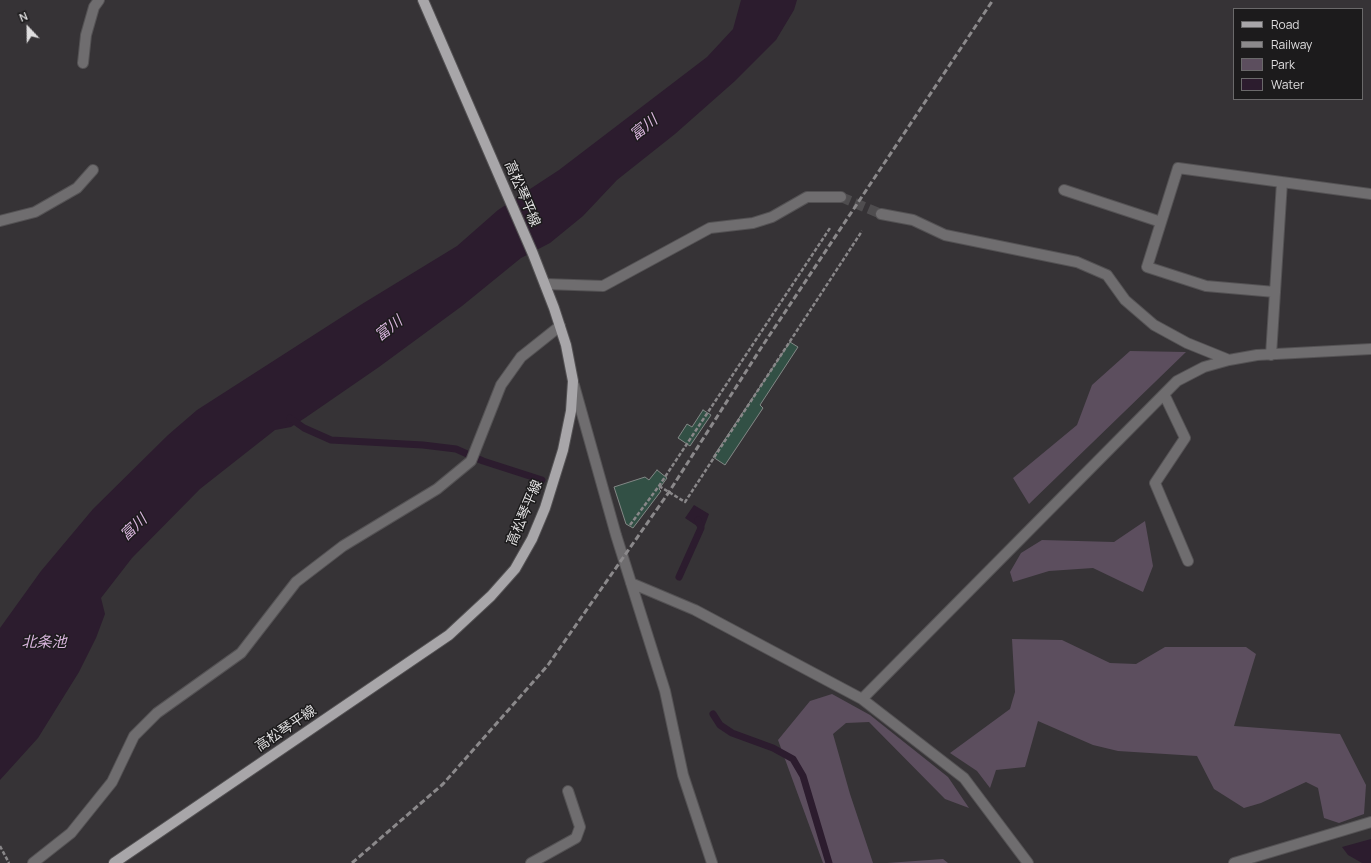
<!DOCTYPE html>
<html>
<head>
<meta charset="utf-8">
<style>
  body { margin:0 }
  #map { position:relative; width:1371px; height:863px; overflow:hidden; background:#363336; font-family:Manrope,sans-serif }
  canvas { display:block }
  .legend { position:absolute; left:1233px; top:8px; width:130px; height:92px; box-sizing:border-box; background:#1c1b1c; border:1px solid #6a696a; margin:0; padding:5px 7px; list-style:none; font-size:12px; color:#dfdedf }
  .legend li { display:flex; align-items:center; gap:8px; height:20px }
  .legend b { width:20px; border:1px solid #6a696a }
  .north { position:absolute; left:8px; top:8px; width:40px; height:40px; -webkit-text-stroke:3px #1c1b1c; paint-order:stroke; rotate:338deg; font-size:11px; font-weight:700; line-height:16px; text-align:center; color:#dfdedf }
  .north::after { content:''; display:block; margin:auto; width:14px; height:18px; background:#dfdedf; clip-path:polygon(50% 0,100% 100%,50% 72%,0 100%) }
</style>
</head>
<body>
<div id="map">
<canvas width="1371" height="863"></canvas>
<ul class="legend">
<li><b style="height:5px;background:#a8a6a9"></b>Road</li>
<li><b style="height:5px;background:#8b898b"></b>Railway</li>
<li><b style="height:11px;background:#5c4e5e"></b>Park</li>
<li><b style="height:11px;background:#2c1c2e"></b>Water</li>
</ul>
<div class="north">N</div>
</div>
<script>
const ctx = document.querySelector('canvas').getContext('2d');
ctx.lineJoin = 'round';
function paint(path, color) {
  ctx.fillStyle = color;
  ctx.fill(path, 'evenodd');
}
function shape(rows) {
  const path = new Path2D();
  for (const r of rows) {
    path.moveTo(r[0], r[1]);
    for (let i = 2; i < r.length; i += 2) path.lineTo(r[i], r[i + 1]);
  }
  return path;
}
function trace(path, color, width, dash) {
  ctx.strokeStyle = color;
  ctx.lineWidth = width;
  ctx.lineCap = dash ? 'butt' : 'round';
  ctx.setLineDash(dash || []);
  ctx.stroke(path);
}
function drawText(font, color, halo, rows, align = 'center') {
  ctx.font = font + ' Manrope,"Noto Sans JP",sans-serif';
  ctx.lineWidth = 3;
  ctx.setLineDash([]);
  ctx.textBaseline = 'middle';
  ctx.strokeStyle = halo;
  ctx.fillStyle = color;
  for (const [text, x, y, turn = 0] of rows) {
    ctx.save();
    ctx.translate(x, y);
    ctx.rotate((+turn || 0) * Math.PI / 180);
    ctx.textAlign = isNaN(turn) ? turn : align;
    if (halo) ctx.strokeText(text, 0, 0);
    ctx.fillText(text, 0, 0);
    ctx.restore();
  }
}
const green = shape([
  [1130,351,1186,352,1029,504,1013,478,1077,425,1092,385],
  [1145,521,1153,566,1143,592,1093,568,1049,571,1013,582,1010,572,1021,553,1042,540,1114,542],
  [1012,639,1062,640,1110,663,1136,664,1165,647,1246,647,1256,654,1234,726,1340,734,1366,785,1364,814,1339,823,1324,818,1318,788,1306,782,1261,803,1244,808,1214,789,1197,756,1118,751,1093,745,1038,721,1025,767,996,770,990,788,977,771,950,753,1010,709,1015,692],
  [832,694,870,715,948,777,969,808,945,799,869,722,846,723,833,734,850,794,873,863,823,863,778,740,810,701],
  [943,859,948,863,887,863]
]);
const water = shape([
  [741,0,797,0,794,10,776,40,735,81,675,134,617,180,583,216,550,243,521,258,462,306,379,367,305,418,291,427,275,430,200,489,132,558,101,598,105,614,96,638,79,672,38,738,0,780,0,628,41,571,93,509,168,435,197,410,362,304,457,246,498,210,559,170,707,57,733,29],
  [694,505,709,514,703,530,685,518],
  [1371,839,1371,863,1362,863,1348,855,1342,847]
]);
const stream = shape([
  [290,418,304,428,331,440,423,445,456,449,483,461,542,480],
  [679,577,701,528,698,520],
  [713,714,720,725,732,733,773,748,793,759,803,776,829,863]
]);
const building = shape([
  [790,342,798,347,760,405,763,408,725,465,713,457,790,342],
  [703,410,711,415,690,446,678,438,687,424,692,427,703,410],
  [657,470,667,478,659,489,661,491,633,528,626,524,614,487,645,477,649,480,657,470]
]);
const minorTunnel = shape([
  [841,197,881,214]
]);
const path = shape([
  [659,486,685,502,862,231],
  [630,525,659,486,830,228],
  [0,846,9,863]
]);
const minor = shape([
  [83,63,86,35,94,7,99,0],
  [1064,190,1161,222],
  [881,214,913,220,945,235,1077,262,1107,275,1125,300,1154,325,1187,343,1229,360],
  [0,221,35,212,77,188,93,170],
  [545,284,603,286,710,228,753,223,772,217,807,197,841,197],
  [1275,292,1206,286,1147,267,1178,168,1371,194],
  [1271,355,1282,182],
  [574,385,616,535,665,691,683,775,712,863],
  [1164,394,1185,438,1155,483,1188,561],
  [631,583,695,610,862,699,964,778,1028,863],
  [862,699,1177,381,1204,367,1229,360,1257,355,1371,349],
  [33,863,71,833,112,782,134,736,157,713,241,653,296,582,343,546,437,489,471,461,501,385,521,357,560,326],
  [531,863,576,838,580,827,568,791],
  [1234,863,1371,822]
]);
const major = shape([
  [114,863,449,635,491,596,515,569,532,539,545,508,563,450,571,411,573,381,566,345,554,308,533,254,423,0]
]);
const rail = shape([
  [352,863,443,784,548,665,669,492,761,348,993,0]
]);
const streetNames = [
  ["高松琴平線",522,194,67],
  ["高松琴平線",525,513,-67],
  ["高松琴平線",286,729,-34]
];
const waterNames = [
  ["富川",644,128,-39],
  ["富川",389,329,-38],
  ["富川",134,528,-43],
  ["北条池",44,643]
];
paint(green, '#5c4e5e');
paint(water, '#2c1c2e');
trace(stream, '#2c1c2e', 7);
paint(building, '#325045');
trace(building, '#838886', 1);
trace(minorTunnel, '#4f4d4f', 10, [10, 5]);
trace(minor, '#545254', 12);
trace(major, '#545254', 12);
trace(path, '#898789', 2.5, [4, 2]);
trace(minor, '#6f6d6f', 10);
trace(major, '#a8a6a9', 10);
trace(rail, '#8b898b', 3, [6, 3]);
drawText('14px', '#dfdedf', '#1c1b1c', streetNames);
drawText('italic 15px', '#dab5de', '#1c1b1c', waterNames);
</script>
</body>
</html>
